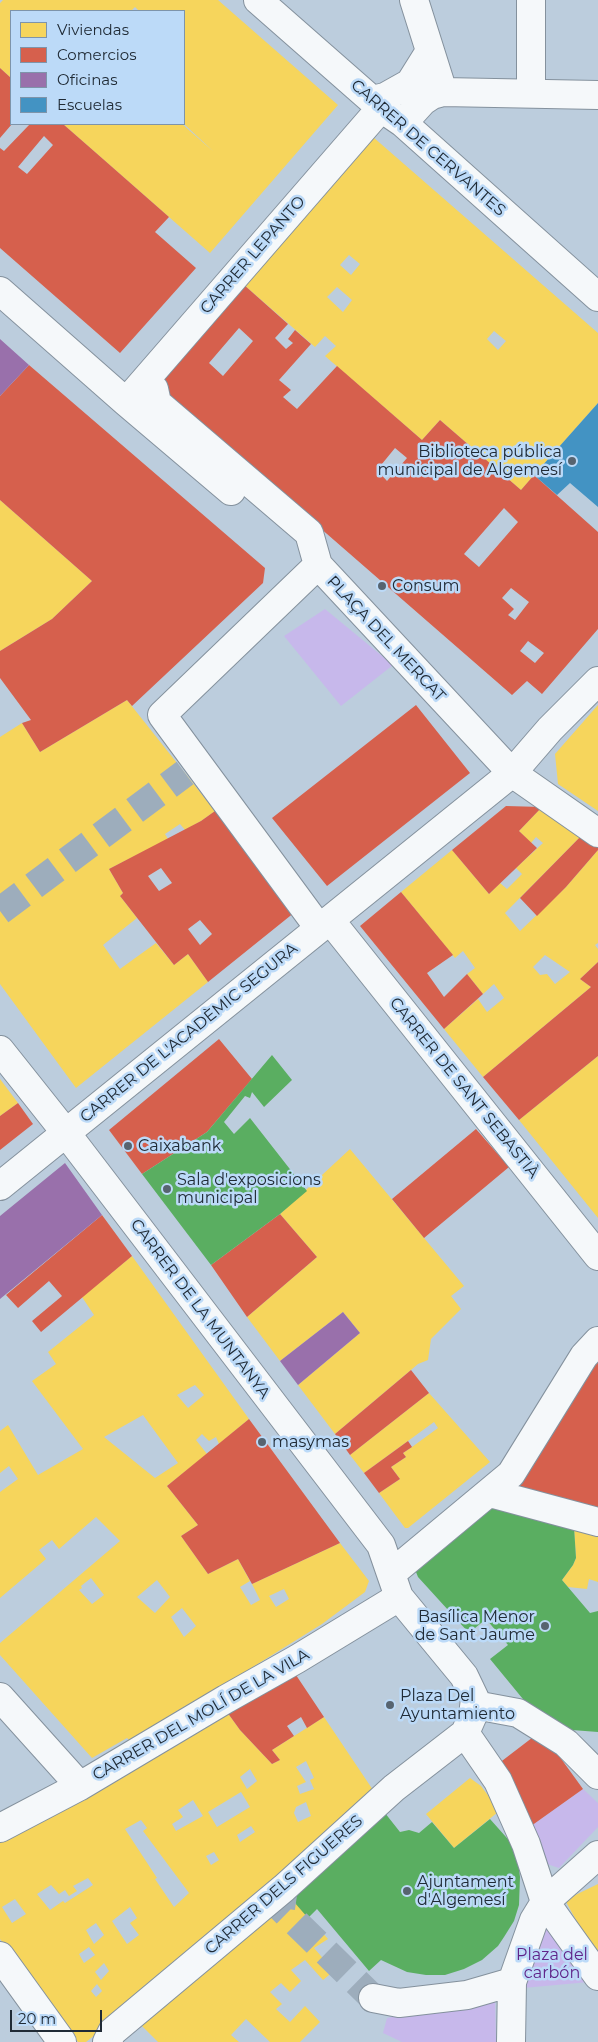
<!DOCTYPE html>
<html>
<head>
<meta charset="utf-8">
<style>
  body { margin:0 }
  #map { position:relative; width:598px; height:2042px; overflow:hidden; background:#bccddd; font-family:Montserrat,sans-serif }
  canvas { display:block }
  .legend { position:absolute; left:10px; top:10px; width:175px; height:115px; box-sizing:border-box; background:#bcdaf8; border:1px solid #7e94aa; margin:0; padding:6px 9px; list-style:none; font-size:15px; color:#202b36 }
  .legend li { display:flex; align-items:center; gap:10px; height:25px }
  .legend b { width:25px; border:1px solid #7e94aa }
  .scale { position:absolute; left:10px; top:2010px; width:92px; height:22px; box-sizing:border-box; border:2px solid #202b36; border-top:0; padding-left:6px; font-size:15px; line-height:18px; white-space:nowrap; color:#202b36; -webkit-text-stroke:4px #bcdaf8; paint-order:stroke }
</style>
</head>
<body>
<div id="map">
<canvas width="598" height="2042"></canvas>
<ul class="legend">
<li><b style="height:14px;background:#f6d55c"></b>Viviendas</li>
<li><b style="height:14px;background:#d6604d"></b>Comercios</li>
<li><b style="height:14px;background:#9970ab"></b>Oficinas</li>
<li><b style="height:14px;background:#4393c3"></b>Escuelas</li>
</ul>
<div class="scale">20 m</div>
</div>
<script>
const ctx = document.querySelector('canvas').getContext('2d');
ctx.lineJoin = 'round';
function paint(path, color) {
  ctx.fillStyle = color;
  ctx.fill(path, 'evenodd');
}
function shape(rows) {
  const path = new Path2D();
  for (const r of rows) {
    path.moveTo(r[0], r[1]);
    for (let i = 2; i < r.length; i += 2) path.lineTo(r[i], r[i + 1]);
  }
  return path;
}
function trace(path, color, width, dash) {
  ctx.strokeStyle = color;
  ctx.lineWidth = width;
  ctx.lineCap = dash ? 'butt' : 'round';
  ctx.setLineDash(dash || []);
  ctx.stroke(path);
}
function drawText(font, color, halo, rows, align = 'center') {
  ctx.font = font + ' Montserrat,sans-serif';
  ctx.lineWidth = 5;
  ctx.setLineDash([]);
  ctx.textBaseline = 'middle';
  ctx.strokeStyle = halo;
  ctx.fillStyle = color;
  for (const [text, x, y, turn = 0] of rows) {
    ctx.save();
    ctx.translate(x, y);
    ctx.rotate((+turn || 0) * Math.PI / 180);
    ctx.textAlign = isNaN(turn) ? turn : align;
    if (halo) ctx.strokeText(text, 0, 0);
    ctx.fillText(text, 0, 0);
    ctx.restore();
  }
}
const green = shape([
  [325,609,393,665,341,706,284,636],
  [583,1789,598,1803,598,1827,559,1868,544,1863,524,1831],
  [545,1927,549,1927,589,1982,523,1988],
  [495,1998,496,2042,402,2042,383,2033,387,2018]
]);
const homes = shape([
  [3,0,218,0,338,105,210,253,63,124,182,124,214,152,184,124,184,11,139,11,135,7,131,11,11,11,11,78,0,68,0,3],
  [373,137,598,333,598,403,521,490,440,420,422,440,325,356,336,346,325,336,315,347,243,284],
  [349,255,360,264,351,275,340,265],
  [337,287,352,300,343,312,327,297],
  [494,331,506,341,498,350,487,339],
  [0,500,92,581,52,619,0,651],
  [127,700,215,811,201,821,185,830,180,824,165,834,168,839,109,869,123,893,120,896,137,918,103,945,120,969,156,943,174,965,188,954,208,982,76,1088,0,984,0,737,22,723,40,752],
  [598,705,598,811,558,784,555,754],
  [542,807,584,833,505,913,520,931,566,887,598,850,598,943,595,945,598,949,598,962,580,979,591,987,483,1077,444,1029,478,999,487,1012,504,998,494,984,483,994,467,974,475,968,463,951,455,958,401,892,452,850,489,894,500,883,507,889,522,874,516,868,543,843,536,837,531,843,519,831],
  [545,955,570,972,555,984,547,974,540,975,533,967],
  [598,1056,598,1218,519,1120],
  [0,1079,18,1103,0,1116],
  [350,1149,464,1286,451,1296,461,1309,431,1339,428,1360,418,1364,335,1434,298,1385,360,1333,343,1312,280,1361,247,1317,317,1257,280,1214],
  [132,1256,249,1419,219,1444,216,1437,209,1441,202,1434,196,1440,207,1454,167,1486,198,1525,181,1536,208,1574,238,1559,250,1581,240,1587,251,1605,260,1600,252,1584,340,1543,369,1581,365,1592,322,1624,219,1688,175,1712,178,1716,132,1743,127,1738,92,1758,0,1655,0,1643,120,1541,96,1517,59,1549,52,1540,39,1550,46,1559,0,1598,0,1492,18,1479,9,1466,0,1473,0,1431,8,1425,38,1475,83,1449,32,1381,56,1364,48,1352,94,1315,82,1297],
  [195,1385,204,1395,188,1408,177,1395],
  [143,1415,178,1463,155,1478,104,1437],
  [91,1578,104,1595,92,1604,79,1590,82,1588,81,1586],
  [157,1580,170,1597,155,1613,137,1597],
  [284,1589,289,1599,276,1607,269,1596],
  [182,1608,196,1626,184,1637,171,1617],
  [429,1393,490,1462,408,1528,405,1528,379,1493,400,1479,391,1467,406,1457,403,1453,412,1447,438,1428,434,1422,364,1473,350,1455],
  [574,1527,598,1532,598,1582,589,1579,587,1589,568,1587,562,1580,573,1565,576,1558],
  [227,1712,240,1730,272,1764,280,1760,272,1750,324,1717,375,1793,246,1901,128,2009,86,2042,78,2042,0,1939,0,1836],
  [306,1761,314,1778,310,1780,314,1789,300,1794,297,1786,306,1782,296,1767],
  [250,1769,257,1781,247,1789,240,1777],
  [241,1792,250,1807,217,1827,208,1812],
  [193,1800,203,1816,176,1831,172,1824,183,1817,178,1810],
  [306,1802,311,1816,298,1822,294,1813,296,1807],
  [141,1820,147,1828,143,1831,189,1893,174,1907,155,1879,157,1878,125,1829],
  [251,1826,255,1832,240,1842,237,1835],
  [214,1852,219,1860,211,1865,206,1856],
  [88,1878,93,1885,65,1903,63,1901,50,1910,37,1894,51,1885,59,1894,65,1890,69,1896,77,1891,73,1886],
  [15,1899,26,1914,12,1923,2,1907],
  [130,1907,137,1918,130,1923,139,1935,127,1944,112,1921],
  [96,1923,104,1935,94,1944,86,1930],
  [89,1947,95,1955,84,1963,79,1954],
  [104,1963,109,1971,101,1980,95,1972],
  [97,1984,102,1991,96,1997,91,1991],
  [470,1778,481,1786,490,1798,498,1812,454,1848,426,1814],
  [598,1884,598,1953,583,1933,565,1900],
  [288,1895,328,1939,314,1948,334,1971,323,1980,305,1960,291,1970,301,1981,290,1992,281,1983,270,1992,282,2004,276,2009,290,2022,305,2006,320,2022,300,2042,270,2042,246,2019,231,2035,239,2042,158,2042,141,2025]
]);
const shops = shape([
  [0,68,11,78,12,124,0,138],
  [30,124,63,124,103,159,169,217,155,232,196,268,120,353,0,248,0,148,4,151],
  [44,136,53,145,27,174,18,167],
  [243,284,288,324,275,338,286,349,293,343,288,339,295,330,311,344,279,380,291,390,283,397,297,409,337,366,422,440,440,420,521,490,534,475,598,532,598,629,542,694,527,681,512,695,157,386],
  [239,328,253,341,223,376,209,363],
  [395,448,407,458,387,481,377,470],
  [504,508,518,522,479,567,464,554],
  [511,588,529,602,515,620,508,615,514,609,502,598],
  [528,641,544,653,535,663,520,651],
  [29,365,265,568,263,583,132,706,127,700,40,752,22,723,31,720,0,678,0,651,52,619,92,581,0,500,0,396],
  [416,705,470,773,327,886,272,818],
  [506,806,542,807,519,831,537,848,489,894,452,850],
  [215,811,295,912,208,982,188,954,174,965,120,896,123,893,109,869,201,821],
  [161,868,172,883,159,891,148,876],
  [200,920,212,934,200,945,188,929],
  [584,833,598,842,598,850,566,887,537,916,520,898],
  [401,892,453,955,427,973,444,997,467,974,483,994,444,1029,360,926],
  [598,962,598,1056,519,1120,483,1077,591,987,580,979],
  [219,1039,252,1079,207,1132,142,1174,109,1130],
  [18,1103,33,1124,0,1150,0,1116],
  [476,1129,509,1167,424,1238,392,1199],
  [280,1214,317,1257,247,1317,211,1265],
  [102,1215,132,1256,41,1332,32,1321,62,1296,49,1281,18,1308,6,1295],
  [598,1347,598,1517,514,1495,566,1392],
  [411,1370,429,1393,350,1455,335,1434],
  [249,1419,340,1543,252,1584,238,1559,208,1574,181,1536,198,1525,167,1486],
  [408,1441,412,1447,403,1453,406,1457,391,1467,400,1479,379,1493,364,1473],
  [294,1672,324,1717,307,1728,301,1717,287,1726,294,1736,272,1750,280,1760,272,1764,240,1730,227,1712],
  [541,1731,583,1789,524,1831,494,1767]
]);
const offices = shape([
  [0,339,29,365,0,396],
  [65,1163,102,1215,0,1299,0,1216],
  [343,1312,360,1333,298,1385,280,1361]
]);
const schools = shape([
  [598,403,598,507,570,483,557,495,534,475]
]);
const public = shape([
  [272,1055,292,1080,264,1107,252,1092,250,1098,245,1096,224,1122,234,1134,250,1118,307,1191,280,1214,211,1265,142,1174,207,1132],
  [499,1502,574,1527,576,1558,573,1565,562,1580,590,1613,598,1611,598,1732,572,1730,566,1740,541,1721,490,1659,508,1645,486,1619,469,1633,418,1577,416,1572],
  [385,1813,400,1832,409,1830,419,1833,432,1822,454,1848,490,1819,514,1846,512,1847,518,1861,520,1877,519,1905,514,1921,504,1937,498,1946,482,1960,464,1969,445,1975,426,1975,407,1972,381,1960,369,1971,317,1909,308,1918,288,1895]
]);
const minorTunnel = shape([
  [0,911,185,773],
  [284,1888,281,1908,373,1998]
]);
const minor = shape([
  [258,0,381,108,403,123,598,297],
  [414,0,443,92],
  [531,0,531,93],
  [372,100,385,97,410,83,430,51],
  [403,123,423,101,432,95,443,92,598,95],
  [0,291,126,402,231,491],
  [154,389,157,403,309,533,318,565,512,773,598,833],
  [126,402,381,108],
  [318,565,162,715,319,928],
  [330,920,598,1256],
  [0,1050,66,1133,381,1545,399,1597,464,1676,475,1699,473,1715,465,1733,394,1788,284,1888,112,2032,107,2042],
  [0,1186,512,773,550,729,598,681],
  [490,1493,598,1522],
  [392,1573,511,1474,584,1356,598,1341],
  [0,1697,80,1786],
  [475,1705,518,1713,566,1743,598,1775],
  [465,1733,498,1781,526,1844,545,1902,598,1976],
  [0,1828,80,1786,226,1699,297,1659,399,1597],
  [0,1956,62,2042],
  [373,1998,399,2003,467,1995,512,1982],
  [511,2042,512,1982,534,1920,545,1902,598,1855]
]);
const markers = [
  [572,461,5,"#576470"],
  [382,586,5,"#576470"],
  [128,1146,5,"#576470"],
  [167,1189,5,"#576470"],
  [262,1442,5,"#576470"],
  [545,1626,5,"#576470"],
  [390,1705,5,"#576470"],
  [407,1891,5,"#576470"]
];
const streetNames = [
  ["CARRER DE CERVANTES",428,148,41],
  ["CARRER LEPANTO",253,255,-49],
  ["PLAÇA DEL MERCAT",386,639,47],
  ["CARRER DE L'ACADÈMIC SEGURA",189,1033,-39],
  ["CARRER DE SANT SEBASTIÀ",464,1088,51],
  ["CARRER DE LA MUNTANYA",200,1309,53],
  ["CARRER DEL MOLÍ DE LA VILA",201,1715,-30],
  ["CARRER DELS FIGUERES",284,1885,-41]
];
const poiNames = [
  ["Biblioteca pública",562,452,"right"],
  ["municipal de Algemesí",562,470,"right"],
  ["Consum",392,586],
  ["Caixabank",138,1146],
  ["Sala d'exposicions",177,1180],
  ["municipal",177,1198],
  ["masymas",272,1442],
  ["Basílica Menor",535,1617,"right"],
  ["de Sant Jaume",535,1635,"right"],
  ["Plaza Del",400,1696],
  ["Ayuntamiento",400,1714],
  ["Ajuntament",417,1882],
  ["d'Algemesí",417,1900]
];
const parkNames = [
  ["Plaza del",552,1955],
  ["carbón",552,1973]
];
paint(green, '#c7b8eb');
paint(homes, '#f6d55c');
paint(shops, '#d6604d');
paint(offices, '#9970ab');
paint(schools, '#4393c3');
paint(public, '#5aae61');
trace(minorTunnel, '#9dadbc', 28, [28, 14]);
trace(minor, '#84919d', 30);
trace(minor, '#f5f8fa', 28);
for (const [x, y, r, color] of markers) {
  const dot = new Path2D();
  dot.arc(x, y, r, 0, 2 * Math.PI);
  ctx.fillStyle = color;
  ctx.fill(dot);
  trace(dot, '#bcdaf8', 2);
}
drawText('16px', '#202b36', '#bcdaf8', streetNames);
drawText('16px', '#202b36', '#bcdaf8', poiNames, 'left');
drawText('16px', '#602489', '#bcdaf8', parkNames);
</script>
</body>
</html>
